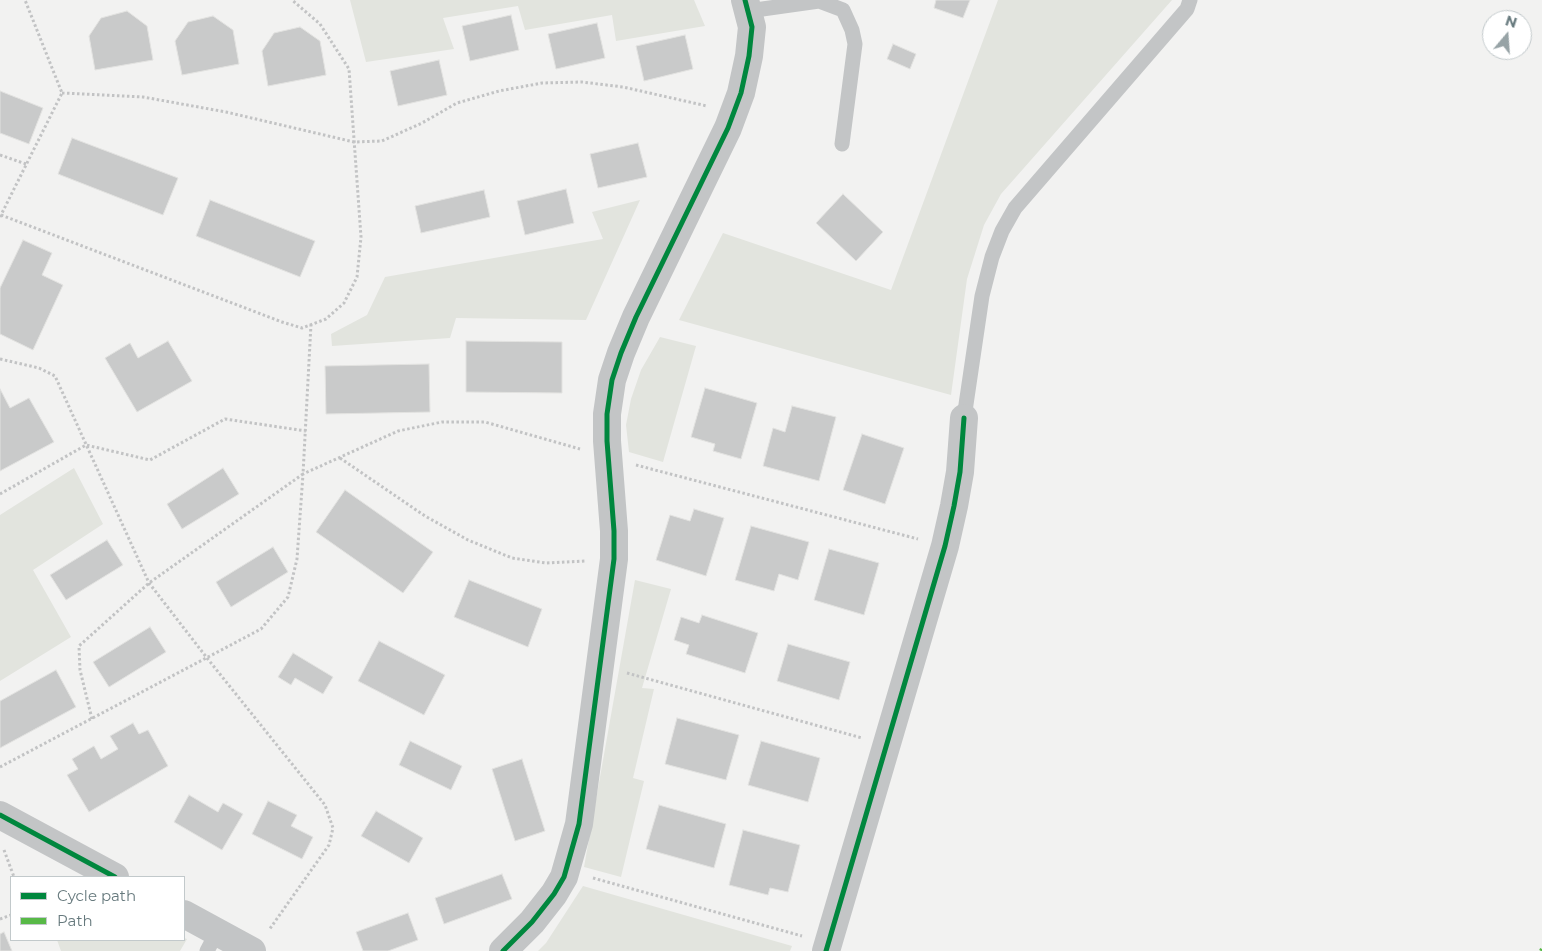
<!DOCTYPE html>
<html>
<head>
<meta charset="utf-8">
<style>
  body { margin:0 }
  #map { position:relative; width:1542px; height:951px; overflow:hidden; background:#f2f2f1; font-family:Montserrat,sans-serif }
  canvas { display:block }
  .legend { position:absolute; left:10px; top:876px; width:175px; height:65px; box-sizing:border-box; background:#fff; border:1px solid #c2c9cb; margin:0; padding:6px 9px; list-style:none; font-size:15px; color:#66797d }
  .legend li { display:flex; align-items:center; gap:10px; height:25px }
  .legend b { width:25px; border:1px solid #c2c9cb }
  .north { position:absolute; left:1482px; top:10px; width:50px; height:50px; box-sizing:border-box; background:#fff; border:1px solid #c2c9cb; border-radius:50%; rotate:18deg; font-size:14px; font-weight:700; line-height:20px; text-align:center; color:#66797d }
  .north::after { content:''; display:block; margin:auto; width:18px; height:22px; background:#97a3a6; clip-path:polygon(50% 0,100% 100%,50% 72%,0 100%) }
</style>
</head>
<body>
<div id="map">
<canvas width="1542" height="951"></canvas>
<ul class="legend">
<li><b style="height:6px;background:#00873e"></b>Cycle path</li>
<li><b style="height:6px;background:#58b947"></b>Path</li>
</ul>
<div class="north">N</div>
</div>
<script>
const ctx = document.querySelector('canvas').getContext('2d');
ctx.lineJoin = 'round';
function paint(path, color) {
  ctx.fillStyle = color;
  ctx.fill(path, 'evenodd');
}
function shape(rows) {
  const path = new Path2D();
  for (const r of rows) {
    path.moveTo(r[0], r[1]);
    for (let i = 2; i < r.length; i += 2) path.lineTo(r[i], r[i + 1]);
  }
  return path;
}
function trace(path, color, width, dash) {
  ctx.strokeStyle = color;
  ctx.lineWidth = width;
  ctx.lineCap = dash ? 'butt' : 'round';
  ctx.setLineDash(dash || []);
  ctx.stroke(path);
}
const green = shape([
  [350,0,694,0,705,26,616,41,612,15,525,30,518,6,443,18,454,49,366,62],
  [998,0,1172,0,1001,194,984,225,967,279,951,395,679,320,723,233,891,290],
  [640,200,586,320,456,318,450,338,332,346,331,334,367,315,385,277,603,239,592,212],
  [660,337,696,346,663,462,629,452,626,425,631,399,641,370],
  [74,468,103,524,33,570,71,637,0,681,0,515],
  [635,580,671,589,642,688,654,689,633,778,644,781,621,877,584,867],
  [583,886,792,946,790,951,538,951,546,943],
  [184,938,187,939,180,951,61,951,57,940,184,940]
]);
const building = shape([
  [936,0,970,0,963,18,934,8,936,0],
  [127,11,147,26,153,60,95,70,89,36,101,18,127,11],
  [511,15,519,50,470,61,462,26,511,15],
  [213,16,233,30,239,64,182,75,175,41,188,22,213,16],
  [597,23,605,58,556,69,548,34,597,23],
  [300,27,320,41,326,75,268,86,262,51,274,33,300,27],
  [685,35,693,69,644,81,636,46,685,35],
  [893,44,916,54,910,69,887,59,893,44],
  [439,60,447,95,398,106,390,71,439,60],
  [0,91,43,108,29,144,0,133,0,91],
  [72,138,178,178,163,215,58,174,72,138],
  [638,143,647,177,598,188,590,154,638,143],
  [566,189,574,223,525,235,517,201,566,189],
  [484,190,490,217,421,233,415,206,484,190],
  [843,194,883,232,856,261,816,223,843,194],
  [210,200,315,241,300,277,196,236,210,200],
  [23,240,52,253,42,275,63,285,33,350,0,334,0,288,23,240],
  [168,341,192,381,137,412,105,358,130,343,138,358,168,341],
  [466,341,562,342,562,393,466,392,466,341],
  [429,364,430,412,326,414,325,366,429,364],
  [705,388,757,403,741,459,713,451,715,444,691,437,705,388],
  [0,389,10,408,29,398,54,442,0,471,0,389],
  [792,406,836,417,819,481,763,466,773,428,785,432,792,406],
  [862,434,904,448,885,504,843,490,862,434],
  [223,468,239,494,182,529,167,504,223,468],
  [345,490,433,552,403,593,316,532,345,490],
  [694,509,724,518,706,576,656,560,670,515,690,521,694,509],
  [751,526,809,542,798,580,779,574,774,591,735,580,751,526],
  [107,540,123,565,66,600,50,575,107,540],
  [273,547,288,572,231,607,216,582,273,547],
  [829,549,879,563,864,615,814,600,829,549],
  [469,580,542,609,528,647,454,617,469,580],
  [702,615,758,633,745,673,686,654,689,645,674,640,681,617,699,623,702,615],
  [150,627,166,652,109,687,93,662,150,627],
  [379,641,445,675,424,715,358,681,379,641],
  [788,644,850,662,839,700,777,681,788,644],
  [293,653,333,677,323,694,295,678,291,685,278,677,293,653],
  [56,670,76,707,0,748,0,701,56,670],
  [677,718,739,735,726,780,665,764,677,718],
  [133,723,139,734,148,730,168,766,89,812,67,775,78,769,72,759,94,746,101,759,118,749,110,736,133,723],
  [410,741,462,766,451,790,399,765,410,741],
  [761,741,820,758,808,802,748,785,761,741],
  [522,759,545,831,515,841,492,769,522,759],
  [189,795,218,812,223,803,243,814,222,850,174,822,189,795],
  [268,801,297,815,291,826,313,837,302,859,252,834,268,801],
  [659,805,726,824,714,868,646,849,659,805],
  [376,811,423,838,409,863,361,836,376,811],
  [743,830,800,845,788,892,770,888,768,895,729,885,743,830],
  [502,874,512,899,444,924,435,898,502,874],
  [408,913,418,940,388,951,363,951,356,932,408,913],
  [4,932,12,951,0,951,0,934,4,932]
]);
const path = shape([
  [62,93,143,97,226,112,354,142,382,141,422,123,457,103,499,91,542,83,582,82,623,87,707,106],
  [0,155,26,164],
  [1,215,282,322,302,328,326,319,344,303,357,277,361,237,349,69,320,24,292,0],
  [0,217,62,93,25,0],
  [0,359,39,368,55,376,149,583,207,658,325,805,333,828,329,845,269,930],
  [340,458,425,516,468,540,512,558,546,563,585,561],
  [636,465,918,539],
  [0,494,86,445,150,460,225,419,306,431],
  [627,673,862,738],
  [92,719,80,670,79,646,149,583,303,474,311,324],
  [0,767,261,629,288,597,297,559,303,474,398,431,442,422,485,422,580,449],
  [4,850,14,877],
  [593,878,802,936],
  [0,919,11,915]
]);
const lane = shape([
  [748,11,819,1,843,10,852,30,855,44,842,144],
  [964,418,982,296,992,257,1002,231,1015,208,1187,9,1190,0],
  [207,951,217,932]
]);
const street = shape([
  [0,815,115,877],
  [184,914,252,951],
  [503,951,532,922,554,894,564,877,579,824,614,559,614,531,607,441,607,414,612,380,621,353,636,317,728,128,741,93,749,56,752,27,745,0],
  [826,951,945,546,954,506,960,472,964,418]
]);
const quiet = shape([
  [1541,951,1542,949]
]);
const cycleway = shape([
  [0,815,115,877],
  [503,951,532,922,554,894,564,877,579,824,614,559,614,531,607,441,607,414,612,380,621,353,636,317,728,128,741,93,749,56,752,27,745,0],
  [826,951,945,546,954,506,960,472,964,418]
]);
paint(green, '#e2e4de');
paint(building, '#c9caca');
trace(building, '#e2e2e0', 1);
trace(path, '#c2c3c4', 3, [2.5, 2.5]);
trace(lane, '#c3c5c6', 15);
trace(street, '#c3c5c6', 28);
trace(quiet, '#58b947', 4, [8, 4]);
trace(cycleway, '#00873e', 5);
</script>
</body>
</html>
